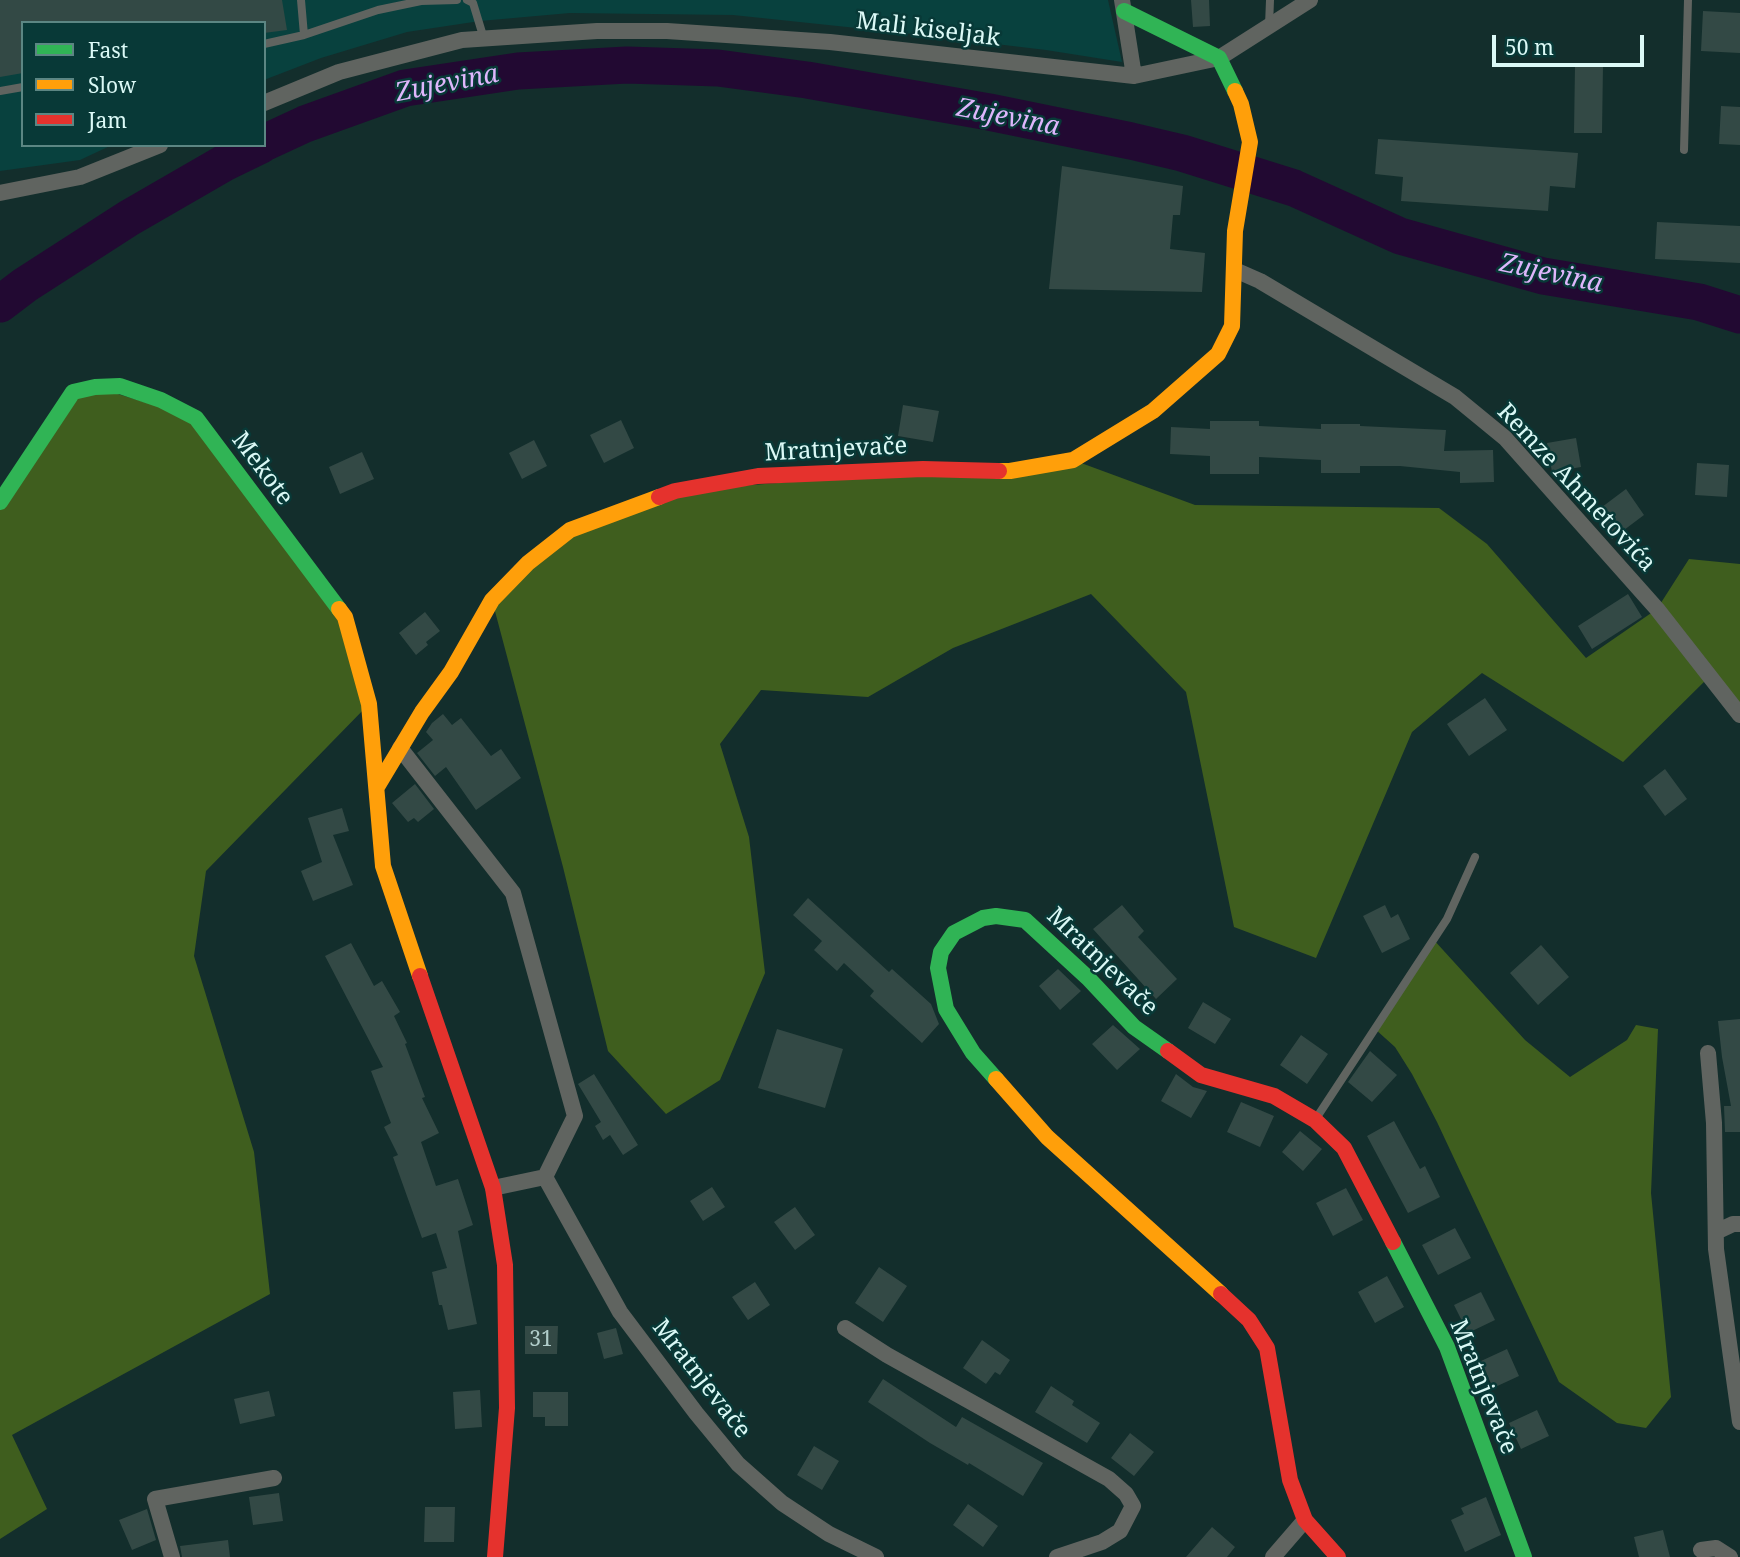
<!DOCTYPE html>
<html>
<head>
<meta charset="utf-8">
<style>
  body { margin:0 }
  #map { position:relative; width:1740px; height:1557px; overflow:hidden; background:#132e2c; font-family:"Noto Serif",serif }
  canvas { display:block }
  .legend { position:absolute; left:21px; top:21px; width:245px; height:126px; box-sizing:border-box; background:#083937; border:2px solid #5c8683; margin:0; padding:9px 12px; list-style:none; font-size:21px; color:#dbf9f6 }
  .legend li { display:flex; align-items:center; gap:14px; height:35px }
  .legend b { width:35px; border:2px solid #5c8683 }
  .scale { position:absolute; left:1492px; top:35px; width:152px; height:32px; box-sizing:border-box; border:4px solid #dbf9f6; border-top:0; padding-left:9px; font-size:21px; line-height:24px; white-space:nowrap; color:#dbf9f6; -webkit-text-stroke:5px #083937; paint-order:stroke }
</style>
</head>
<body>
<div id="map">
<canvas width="1740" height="1557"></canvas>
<ul class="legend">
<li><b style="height:9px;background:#30b455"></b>Fast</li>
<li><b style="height:9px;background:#ff9f0a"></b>Slow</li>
<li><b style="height:9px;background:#e5322d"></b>Jam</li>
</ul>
<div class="scale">50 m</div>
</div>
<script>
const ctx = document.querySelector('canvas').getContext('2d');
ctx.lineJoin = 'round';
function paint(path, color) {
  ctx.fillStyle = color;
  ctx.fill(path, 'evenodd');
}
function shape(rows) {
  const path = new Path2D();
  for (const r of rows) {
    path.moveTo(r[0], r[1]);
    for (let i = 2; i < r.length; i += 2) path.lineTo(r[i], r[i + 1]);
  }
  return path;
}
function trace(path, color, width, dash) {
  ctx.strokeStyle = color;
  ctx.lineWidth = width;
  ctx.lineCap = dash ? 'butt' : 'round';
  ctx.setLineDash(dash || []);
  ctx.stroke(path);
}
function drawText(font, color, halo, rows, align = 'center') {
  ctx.font = font + ' "Noto Serif",serif';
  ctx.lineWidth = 5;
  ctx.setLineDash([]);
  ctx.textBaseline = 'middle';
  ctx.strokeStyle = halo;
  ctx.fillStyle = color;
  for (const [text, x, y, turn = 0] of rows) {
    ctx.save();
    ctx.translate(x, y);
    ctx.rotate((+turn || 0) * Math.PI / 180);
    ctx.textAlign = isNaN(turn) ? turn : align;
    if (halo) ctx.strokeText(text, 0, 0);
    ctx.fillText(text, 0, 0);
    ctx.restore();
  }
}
const built = shape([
  [0,0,1108,0,1122,62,1046,50,904,33,733,15,570,13,480,21,407,32,321,58,264,80,264,23,23,23,23,145,112,145,80,160,0,171]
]);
const green = shape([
  [95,387,196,418,345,617,369,704,206,871,194,956,254,1152,270,1294,12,1435,47,1509,0,1539,0,502,73,392],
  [1073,460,1195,505,1439,508,1487,544,1586,658,1657,609,1689,559,1740,564,1740,715,1710,676,1623,762,1482,673,1412,732,1316,958,1234,927,1186,692,1091,594,953,648,868,697,761,690,720,744,749,837,765,973,720,1080,666,1114,608,1051,563,867,492,600,570,530,675,491],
  [1433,939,1525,1040,1570,1077,1627,1040,1636,1025,1658,1029,1651,1193,1671,1397,1646,1428,1617,1423,1559,1382,1437,1122,1412,1074,1395,1047,1375,1029]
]);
const river = shape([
  [264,143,305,124,405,88,518,71,627,65,718,68,807,80,989,112,1131,141,1182,153,1294,188,1400,236,1543,276,1699,302,1740,315],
  [0,304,25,285,129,218,226,162,261,145]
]);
const building = shape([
  [0,0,282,0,287,30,264,33,264,23,23,23,23,73,0,77],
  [1191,0,1209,0,1210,26,1193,27],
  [1703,11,1740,13,1740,53,1701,51],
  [1575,65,1603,65,1602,133,1574,133],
  [1721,106,1740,107,1740,145,1719,144],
  [1378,139,1578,153,1575,188,1550,186,1548,211,1401,201,1403,177,1375,174],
  [1062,166,1183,186,1180,215,1173,215,1170,249,1205,253,1202,292,1049,289],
  [1657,222,1740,226,1740,263,1655,259],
  [903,405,939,411,933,442,898,436],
  [621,420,634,448,604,463,590,435],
  [1210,421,1259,421,1259,426,1321,429,1321,424,1360,424,1360,426,1446,430,1444,451,1493,450,1494,482,1460,483,1460,472,1400,466,1360,466,1360,473,1321,473,1321,460,1259,457,1259,474,1210,474,1210,456,1170,454,1171,427,1210,429],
  [1576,438,1581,467,1552,472,1547,443],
  [534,440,547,466,522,479,509,453],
  [362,452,374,479,340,494,329,467],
  [1697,463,1729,465,1727,497,1695,495],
  [1626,489,1644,515,1612,539,1594,513],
  [1628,594,1642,617,1592,649,1578,626],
  [425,612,440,631,426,642,428,645,416,655,399,633],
  [1485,698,1507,730,1469,756,1447,724],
  [443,714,452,725,461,718,491,756,501,749,521,778,476,810,446,767,435,776,417,753,433,740,426,732,432,723],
  [1665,769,1687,799,1665,816,1643,786],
  [415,784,434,809,418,822,414,818,408,822,392,803],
  [342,808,349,831,333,835,353,885,313,901,301,871,322,862,308,818],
  [808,898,889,972,892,969,931,1004,939,1024,922,1043,870,996,874,991,844,963,837,971,814,950,822,941,793,915],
  [1122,905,1144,931,1138,937,1177,979,1156,999,1093,929],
  [1385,905,1391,918,1398,914,1410,939,1382,953,1363,916],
  [351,943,374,986,382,981,400,1012,394,1016,407,1043,405,1044,425,1097,422,1098,439,1133,421,1142,436,1186,458,1179,473,1225,458,1231,477,1324,448,1330,442,1305,439,1305,432,1272,447,1268,436,1233,422,1238,393,1157,398,1155,384,1127,391,1123,371,1071,383,1067,325,956],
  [1541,945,1569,977,1538,1005,1510,973],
  [1058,969,1081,991,1060,1010,1039,986],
  [1203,1002,1231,1019,1215,1044,1188,1028],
  [1740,1019,1740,1132,1725,1132,1724,1106,1731,1106,1722,1057,1718,1021],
  [1113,1025,1140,1049,1117,1070,1092,1044],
  [777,1029,843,1049,825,1108,758,1088],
  [1301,1035,1328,1054,1307,1084,1280,1065],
  [1370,1051,1397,1075,1372,1102,1348,1082],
  [594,1074,638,1145,623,1155,610,1135,603,1140,595,1126,601,1122,578,1084],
  [1176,1074,1193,1087,1207,1091,1191,1118,1161,1101],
  [1241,1102,1274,1116,1260,1147,1227,1132],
  [1394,1121,1420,1169,1425,1166,1440,1197,1408,1213,1367,1136],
  [1300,1131,1322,1149,1303,1171,1282,1152],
  [712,1187,725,1207,703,1221,690,1201],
  [1346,1188,1363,1220,1333,1236,1316,1203],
  [795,1207,815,1235,795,1250,774,1222],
  [1455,1228,1471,1258,1438,1275,1422,1245],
  [879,1267,907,1286,883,1322,855,1303],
  [1387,1276,1404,1307,1375,1323,1358,1292],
  [755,1282,770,1305,748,1320,732,1297],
  [1481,1292,1495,1320,1468,1333,1454,1305],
  [525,1326,558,1326,557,1354,525,1354],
  [616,1328,623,1354,604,1359,597,1333],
  [982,1340,1010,1360,1000,1375,995,1372,986,1384,963,1368],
  [1507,1349,1519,1376,1493,1388,1481,1361],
  [883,1379,956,1427,962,1417,1043,1463,1023,1496,969,1463,968,1465,930,1443,868,1402],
  [1051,1386,1074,1401,1072,1405,1100,1423,1087,1443,1035,1412],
  [480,1390,482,1427,455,1429,453,1392],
  [269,1391,275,1416,240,1424,234,1399],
  [533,1392,568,1392,568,1426,545,1426,545,1417,533,1417],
  [1537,1410,1549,1436,1521,1449,1509,1423],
  [1130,1433,1154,1452,1134,1476,1111,1458],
  [814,1446,839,1461,822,1490,797,1475],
  [279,1493,283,1521,253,1525,249,1497],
  [1486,1497,1501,1535,1465,1552,1451,1520,1464,1514,1461,1508],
  [968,1504,998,1526,983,1547,953,1525],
  [425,1507,455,1507,454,1542,424,1542],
  [147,1509,156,1540,132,1550,119,1520],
  [1212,1527,1235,1547,1227,1557,1186,1557],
  [1663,1530,1670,1557,1639,1557,1634,1537],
  [228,1540,230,1557,182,1557,180,1546]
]);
const lane = shape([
  [301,0,304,35],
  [467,0,473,3,484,39],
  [1269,26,1270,0],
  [264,44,304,35,378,10,421,1,457,0],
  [0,91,23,87],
  [1684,150,1688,0],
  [1317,1117,1447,919,1475,857]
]);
const street = shape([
  [1122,0,1134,76],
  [264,103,339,72,462,40,597,31,667,31,830,42,1134,76,1219,58,1310,0],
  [0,193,80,177,160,145],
  [1235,270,1260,281,1455,397,1505,438,1657,609,1740,715],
  [400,748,513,893,575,1116,545,1177],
  [1708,1053,1714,1123,1716,1249,1740,1422],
  [545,1177,620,1312,696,1413,738,1464,782,1503,829,1534,876,1557],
  [493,1188,545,1177],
  [1716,1232,1733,1224,1740,1224],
  [845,1328,887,1355,1109,1479,1126,1494,1133,1506,1120,1531,1102,1542,1057,1557],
  [1701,1550,1716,1548,1730,1557],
  [172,1557,155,1499,274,1478],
  [1273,1557,1305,1520]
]);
const fast = shape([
  [1124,11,1219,58,1235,91],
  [0,502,73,392,95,387,120,386,161,400,196,418,339,609],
  [996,1079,973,1053,946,1009,938,968,941,952,954,933,983,918,996,916,1025,920,1088,978,1134,1027,1168,1051],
  [1393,1242,1447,1347,1524,1557]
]);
const slow = shape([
  [999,471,1010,471,1073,460,1153,411,1218,354,1232,326,1235,231,1250,142,1241,104,1235,91],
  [339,609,345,617,369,704,383,866,420,976],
  [377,787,422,712,451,672,492,600,528,563,570,530,659,497],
  [996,1079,1047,1137,1221,1294]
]);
const jam = shape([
  [659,497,675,491,758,476,923,469,999,471],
  [420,976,493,1188,505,1265,507,1408,495,1557],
  [1168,1051,1201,1075,1274,1096,1315,1120,1344,1148,1393,1242],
  [1221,1294,1249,1320,1267,1348,1290,1480,1305,1520,1338,1557]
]);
const numberNames = [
  ["31",541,1340]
];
const streetNames = [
  ["Mali kiseljak",928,30,7],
  ["Mratnjevače",836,450,-3],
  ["Mekote",262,469,53],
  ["Remze Ahmetovića",1576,488,47],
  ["Mratnjevače",1102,962,44],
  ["Mratnjevače",701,1379,52],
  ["Mratnjevače",1483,1387,68]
];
const waterNames = [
  ["Zujevina",447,84,-11],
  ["Zujevina",1008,118,11],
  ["Zujevina",1551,274,12]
];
paint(built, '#08413e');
paint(green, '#3f5e1e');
trace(river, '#220932', 37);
paint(building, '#334945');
trace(lane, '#606460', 8);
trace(street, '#606460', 16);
trace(fast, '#30b455', 16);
trace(slow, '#ff9f0a', 16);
trace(jam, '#e5322d', 16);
drawText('21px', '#b1cdca', null, numberNames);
drawText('24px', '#dbf9f6', '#083937', streetNames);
drawText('italic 26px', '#deb6fc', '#083937', waterNames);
</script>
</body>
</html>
